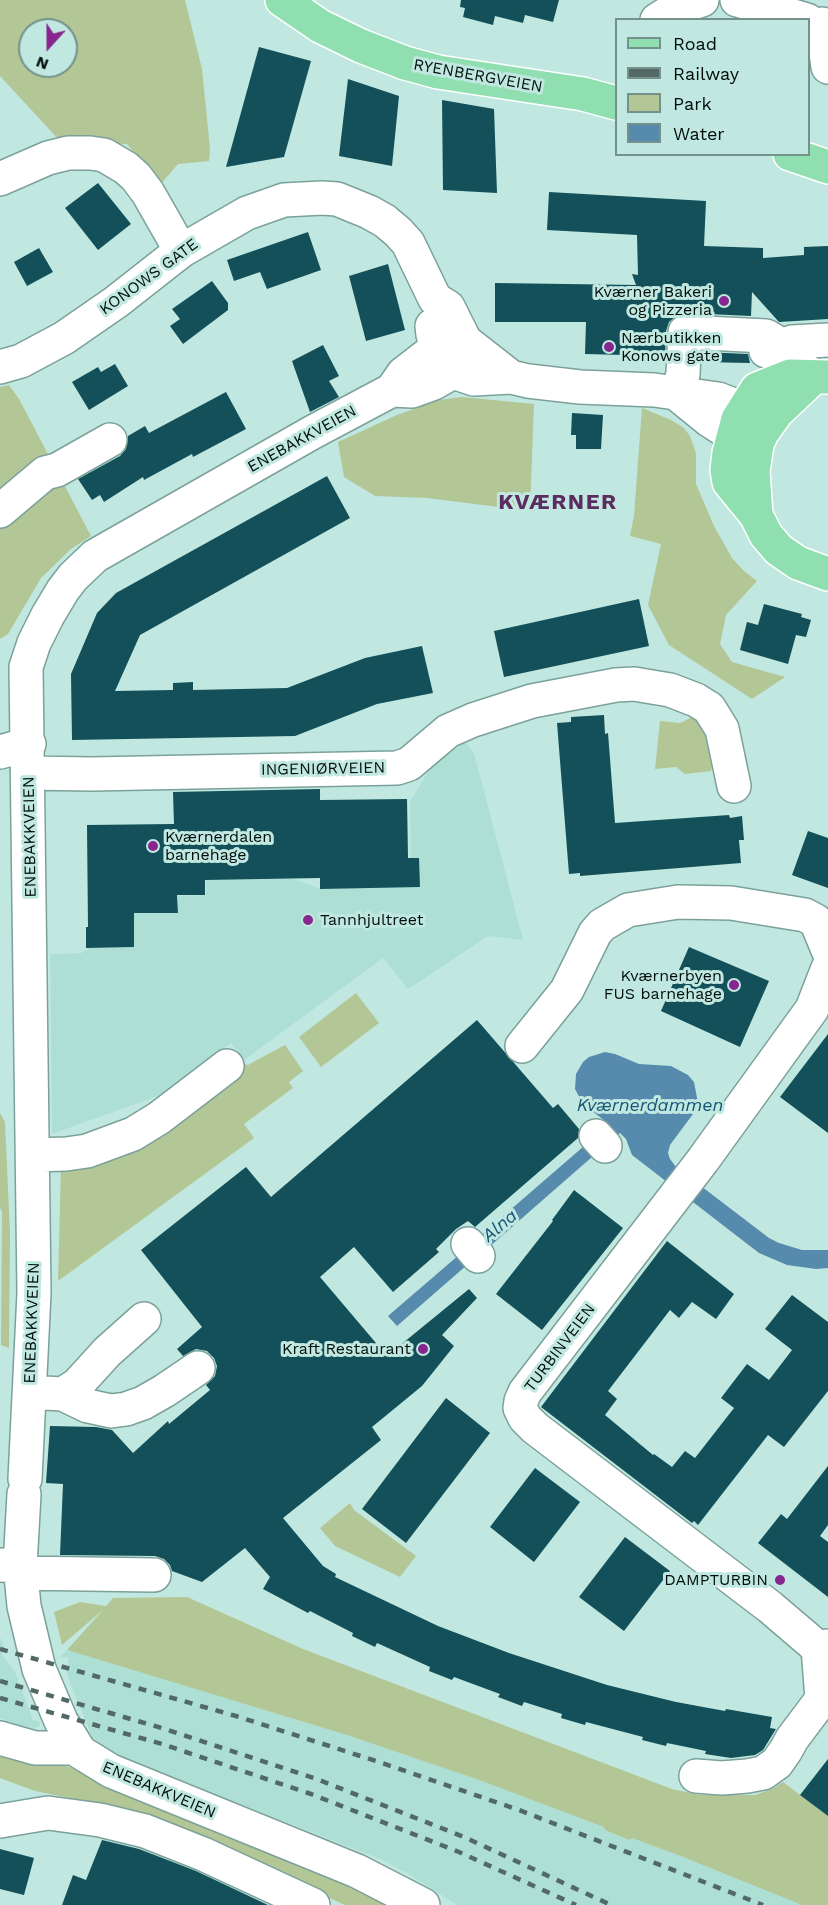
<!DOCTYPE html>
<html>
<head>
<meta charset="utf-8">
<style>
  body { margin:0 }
  #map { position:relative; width:828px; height:1905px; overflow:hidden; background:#c0e8e0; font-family:"Work Sans",sans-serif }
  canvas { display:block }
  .legend { position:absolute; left:615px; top:18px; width:195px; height:138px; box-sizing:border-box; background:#c0e8e0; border:2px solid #74918b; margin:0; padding:8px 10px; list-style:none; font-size:18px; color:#020e0c }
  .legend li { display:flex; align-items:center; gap:12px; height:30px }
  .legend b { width:30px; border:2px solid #74918b }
  .north { position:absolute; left:18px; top:18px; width:60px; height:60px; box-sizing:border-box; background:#c0e8e0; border:2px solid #74918b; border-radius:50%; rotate:201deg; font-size:16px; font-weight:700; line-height:24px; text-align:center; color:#020e0c }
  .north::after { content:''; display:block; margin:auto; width:21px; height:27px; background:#87268f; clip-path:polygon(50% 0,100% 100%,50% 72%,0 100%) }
</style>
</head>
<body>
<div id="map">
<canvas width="828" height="1905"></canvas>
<ul class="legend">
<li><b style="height:8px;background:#8fdfb0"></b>Road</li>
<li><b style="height:8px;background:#526965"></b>Railway</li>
<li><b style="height:16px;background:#b3c695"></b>Park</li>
<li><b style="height:16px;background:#578bad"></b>Water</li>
</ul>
<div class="north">N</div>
</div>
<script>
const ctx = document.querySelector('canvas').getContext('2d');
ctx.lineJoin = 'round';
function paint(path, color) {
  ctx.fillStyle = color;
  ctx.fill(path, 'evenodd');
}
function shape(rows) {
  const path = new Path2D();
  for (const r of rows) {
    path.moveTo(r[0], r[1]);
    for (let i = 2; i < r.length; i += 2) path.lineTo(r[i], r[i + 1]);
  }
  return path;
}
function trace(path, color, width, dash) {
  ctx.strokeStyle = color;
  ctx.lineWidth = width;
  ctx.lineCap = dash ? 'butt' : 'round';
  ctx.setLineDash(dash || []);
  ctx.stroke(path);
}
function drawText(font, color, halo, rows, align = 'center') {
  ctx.font = font + ' "Work Sans",sans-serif';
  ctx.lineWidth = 6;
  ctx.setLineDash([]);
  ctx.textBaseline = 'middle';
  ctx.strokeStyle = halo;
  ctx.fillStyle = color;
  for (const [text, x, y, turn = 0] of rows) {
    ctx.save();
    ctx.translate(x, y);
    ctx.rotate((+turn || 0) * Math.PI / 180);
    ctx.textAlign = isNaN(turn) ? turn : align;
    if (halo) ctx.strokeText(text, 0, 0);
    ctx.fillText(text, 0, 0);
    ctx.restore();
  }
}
const built = shape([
  [465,742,474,753,523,940,488,936,408,989,383,958,244,1060,231,1043,166,1093,52,1134,50,954,81,953,90,948,134,947,134,913,178,912,178,896,206,895,206,880,293,879,321,889,411,882,410,802,430,768],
  [0,1637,4,1646,2,1655,15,1672,33,1720,40,1722,39,1727,26,1728,0,1718],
  [67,1650,347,1735,482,1781,604,1827,605,1830,628,1840,632,1838,683,1857,802,1905,457,1905,407,1873,382,1860,108,1751,92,1737,72,1688,66,1670,69,1658,60,1657]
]);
const green = shape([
  [0,0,185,0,202,69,210,149,209,161,178,164,160,185,127,144,60,141,0,76],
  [30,30,66,30,66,66,30,66],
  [9,385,19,399,91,536,71,549,41,578,8,634,0,639,0,387],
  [462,397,534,404,530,511,427,498,375,496,344,477,338,442,397,415,439,400],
  [642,408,671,420,684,428,690,436,696,453,696,484,714,526,732,558,744,571,757,581,726,615,720,644,732,662,785,677,752,699,669,645,648,605,661,544,630,536,634,515],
  [703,712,718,745,711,771,685,774,676,767,655,769,660,721,680,723],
  [356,993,379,1023,321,1067,299,1037],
  [285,1045,303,1071,289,1082,293,1088,244,1124,254,1138,58,1281,61,1165,241,1063,248,1065],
  [0,1113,5,1122,10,1233,9,1348,1,1345,2,1212,0,1208],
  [350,1503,354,1510,416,1556,400,1577,335,1546,320,1528],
  [187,1597,303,1649,672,1789,700,1795,755,1795,772,1789,783,1782,828,1816,828,1905,802,1905,683,1857,632,1838,629,1840,605,1830,604,1827,482,1781,347,1735,67,1650,103,1610,62,1645,54,1612,80,1602,106,1606,113,1598],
  [0,1751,52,1761,80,1771,287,1858,389,1905,345,1905,261,1867,110,1806,35,1791,0,1778]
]);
const water = shape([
  [605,1052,615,1054,639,1064,671,1066,688,1075,694,1082,698,1103,696,1110,670,1145,668,1153,670,1159,676,1167,769,1238,779,1243,802,1250,828,1250,828,1268,816,1269,787,1265,759,1253,632,1155,626,1139,620,1133,610,1140,601,1131,609,1124,583,1104,575,1089,576,1074,583,1062,589,1057],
  [591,1140,600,1150,481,1254,472,1243],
  [467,1248,475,1258,397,1326,388,1316]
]);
const building = shape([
  [461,0,559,0,553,22,525,15,523,23,495,16,493,25,463,17,465,8,460,7],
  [259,47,311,61,284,157,226,167],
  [348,79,399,96,392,166,339,156],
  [442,100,494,109,497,193,443,190],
  [98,183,131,224,98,250,65,208],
  [549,192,706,201,704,246,763,248,763,258,804,255,804,247,828,246,828,319,779,322,752,292,751,316,686,313,676,316,669,322,666,331,665,356,585,354,586,322,495,322,495,283,636,285,632,274,638,275,637,235,547,230],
  [308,232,321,270,267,289,260,272,234,281,227,260],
  [39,248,53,272,27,286,14,262],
  [388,264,405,330,366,341,349,276],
  [212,281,228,303,228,310,183,344,170,326,180,319,172,309],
  [323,345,339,376,329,381,339,397,310,412,292,361],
  [703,352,748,354,750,363,702,362],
  [115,364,128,386,89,410,72,382,98,367,101,372],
  [226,392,246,429,193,457,192,454,144,480,143,477,104,502,100,495,92,500,78,479,120,456,126,449,128,436,145,426,149,433],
  [572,413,603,415,601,449,576,449,576,435,571,435],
  [327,476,350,518,140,635,115,691,173,690,173,683,193,682,193,690,287,688,365,658,422,646,433,693,377,704,295,736,72,740,71,674,97,613,116,593],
  [639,599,649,646,504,677,494,631],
  [764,604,802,614,801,617,811,620,806,637,796,635,788,664,740,650,747,622,758,625],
  [604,715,605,734,608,733,615,823,729,815,730,818,742,816,744,840,739,840,741,863,580,876,580,873,569,874,557,723,571,722,571,717],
  [320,789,320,800,407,799,408,858,419,858,420,887,320,889,320,878,205,880,205,895,177,895,178,913,134,913,134,947,86,948,86,927,88,927,87,825,174,824,173,792],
  [808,831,828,838,828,888,792,875],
  [689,947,769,981,740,1047,661,1011],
  [477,1020,553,1108,558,1104,579,1129,578,1138,475,1227,468,1221,456,1229,436,1249,439,1252,393,1292,354,1247,320,1277,387,1356,469,1289,477,1298,442,1335,454,1346,422,1386,372,1427,381,1440,283,1518,323,1566,336,1574,335,1577,438,1626,509,1653,607,1685,676,1702,725,1711,726,1709,772,1717,770,1728,776,1729,763,1750,755,1755,731,1758,705,1754,706,1751,667,1743,666,1746,642,1740,643,1737,586,1722,585,1725,561,1718,562,1714,524,1702,522,1706,498,1697,500,1694,454,1677,452,1680,429,1671,430,1667,377,1643,375,1647,352,1636,353,1633,310,1611,308,1613,263,1589,270,1577,245,1548,202,1582,172,1571,170,1565,164,1559,155,1556,60,1555,63,1484,46,1483,50,1426,96,1427,112,1430,133,1453,168,1421,169,1424,210,1390,206,1385,215,1376,217,1366,214,1358,207,1351,196,1349,183,1356,177,1349,202,1327,141,1250,246,1167,271,1197],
  [828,1034,828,1133,780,1097],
  [574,1190,623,1228,542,1330,496,1294,553,1221,552,1220],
  [667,1241,734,1294,716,1319,692,1302,679,1318,670,1310,608,1391,617,1399,605,1415,653,1455,654,1454,672,1467,685,1451,695,1458,734,1408,721,1398,747,1364,769,1380,792,1350,765,1329,792,1295,828,1322,828,1391,784,1447,768,1435,698,1525,694,1521,692,1523,541,1407],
  [446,1398,490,1433,406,1543,362,1509],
  [828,1466,828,1525,820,1536,828,1542,828,1597,758,1543,781,1514,787,1519],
  [535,1468,580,1502,534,1562,490,1527],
  [625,1537,670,1571,624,1631,579,1597],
  [828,1759,828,1816,800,1795],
  [102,1840,139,1849,196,1871,268,1905,62,1905,73,1875,86,1880],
  [0,1849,34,1858,24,1895,0,1889]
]);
const minor = shape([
  [737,0,807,20],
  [657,20,673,10,702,0],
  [822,24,828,67],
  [0,179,48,158,68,153,90,153,104,155,126,168,136,177,148,193,181,251],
  [432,326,433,335,453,372,474,379,511,377,528,381,580,387,654,390,718,399,744,409,760,431],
  [766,351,792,342,828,340],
  [0,367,21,361,64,338,116,302,181,251,247,213,284,200,322,198,337,199,369,212,385,221,398,232,408,243,435,299,448,307,465,341,511,377],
  [392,390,412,391,434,383,453,372,461,351],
  [677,394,683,374,685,332,766,336,781,345,793,360,814,377],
  [677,394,709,420,732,435,760,433],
  [0,511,45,473,57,470,110,440],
  [0,752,29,744],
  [29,773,92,774,397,768,409,764,448,731,473,720,532,701,616,685,634,684,670,690,696,700,709,708,722,729,734,786],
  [828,968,812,1009,703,1160,525,1392,521,1401,520,1408,525,1418,535,1428,770,1607,818,1648,828,1646],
  [522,1046,567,990,595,933,602,925,628,910,678,902,731,903,805,915,816,921,828,950],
  [596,1136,605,1146],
  [33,1155,66,1154,87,1151,133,1134,159,1118,227,1066],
  [468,1244,478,1256],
  [44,1393,63,1394,77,1385,107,1352,144,1319],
  [63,1394,88,1406,111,1411,126,1409,143,1403,164,1391,198,1368],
  [25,1479,34,1293,26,667,34,643,48,615,63,590,73,577,95,556,313,432,392,390,403,374,439,346,465,341],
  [0,1565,20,1566,24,1494],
  [20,1565,24,1606,39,1669,61,1721,80,1752,111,1771,357,1871,423,1905],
  [20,1573,154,1575],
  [0,1738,35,1748,76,1748],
  [696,1776,722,1778,747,1776,763,1773,777,1763,786,1750,792,1739,822,1699,818,1648],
  [0,1821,48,1813,100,1820,145,1831,203,1854,313,1905]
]);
const major = shape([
  [282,0,320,26,361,46,405,63,438,72,583,94,616,103],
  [790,154,828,167],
  [828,377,790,376,757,389,738,419,729,453,727,470,729,482,756,515,766,535,779,550,798,563,828,574],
  [756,515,753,471,757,444,762,433,777,412,814,377]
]);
const rail = shape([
  [0,1649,236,1716,379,1762,519,1810,763,1905],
  [0,1681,165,1729,314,1778,464,1837,611,1905],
  [0,1698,162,1744,311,1794,459,1852,576,1905]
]);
const markers = [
  [724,301,6,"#87268f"],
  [609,347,6,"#87268f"],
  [153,846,6,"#87268f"],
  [308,920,6,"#87268f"],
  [734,985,6,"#87268f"],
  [423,1349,6,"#87268f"],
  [780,1580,6,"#87268f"]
];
const streetNames = [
  ["RYENBERGVEIEN",478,76,10],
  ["KONOWS GATE",149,277,-36],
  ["ENEBAKKVEIEN",302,439,-29],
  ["INGENIØRVEIEN",323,769,-1],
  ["ENEBAKKVEIEN",30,837,-91],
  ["ENEBAKKVEIEN",32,1323,-88],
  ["TURBINVEIEN",560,1348,-53],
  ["ENEBAKKVEIEN",159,1790,23]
];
const poiNames = [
  ["Kværner Bakeri",712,292],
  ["og Pizzeria",712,310],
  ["Nærbutikken",621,338,"left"],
  ["Konows gate",621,356,"left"],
  ["Kværnerdalen",165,837,"left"],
  ["barnehage",165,855,"left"],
  ["Tannhjultreet",320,920,"left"],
  ["Kværnerbyen",722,976],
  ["FUS barnehage",722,994],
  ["Kraft Restaurant",411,1349],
  ["DAMPTURBIN",768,1580]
];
const waterNames = [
  ["Kværnerdammen",650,1106],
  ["Alna",500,1226,-40]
];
const districtNames = [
  ["KVÆRNER",558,503]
];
paint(built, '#addfd5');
paint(green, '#b3c695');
paint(water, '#578bad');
paint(building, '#135059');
trace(minor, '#7ba19a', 36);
trace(major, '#fff', 36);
trace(minor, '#fff', 33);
trace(major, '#8fdfb0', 33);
trace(rail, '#526965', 4.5, [8, 8]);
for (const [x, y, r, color] of markers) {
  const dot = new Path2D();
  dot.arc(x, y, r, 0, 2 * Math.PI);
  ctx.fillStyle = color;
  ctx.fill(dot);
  trace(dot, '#c0e8e0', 2);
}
drawText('16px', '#020e0c', '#c0e8e0', streetNames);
drawText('16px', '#020e0c', '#c0e8e0', poiNames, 'right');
drawText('italic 18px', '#155477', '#c0e8e0', waterNames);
ctx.letterSpacing = '1.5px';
drawText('bold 22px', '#5b2c5f', '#c0e8e0', districtNames);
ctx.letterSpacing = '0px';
</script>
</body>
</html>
